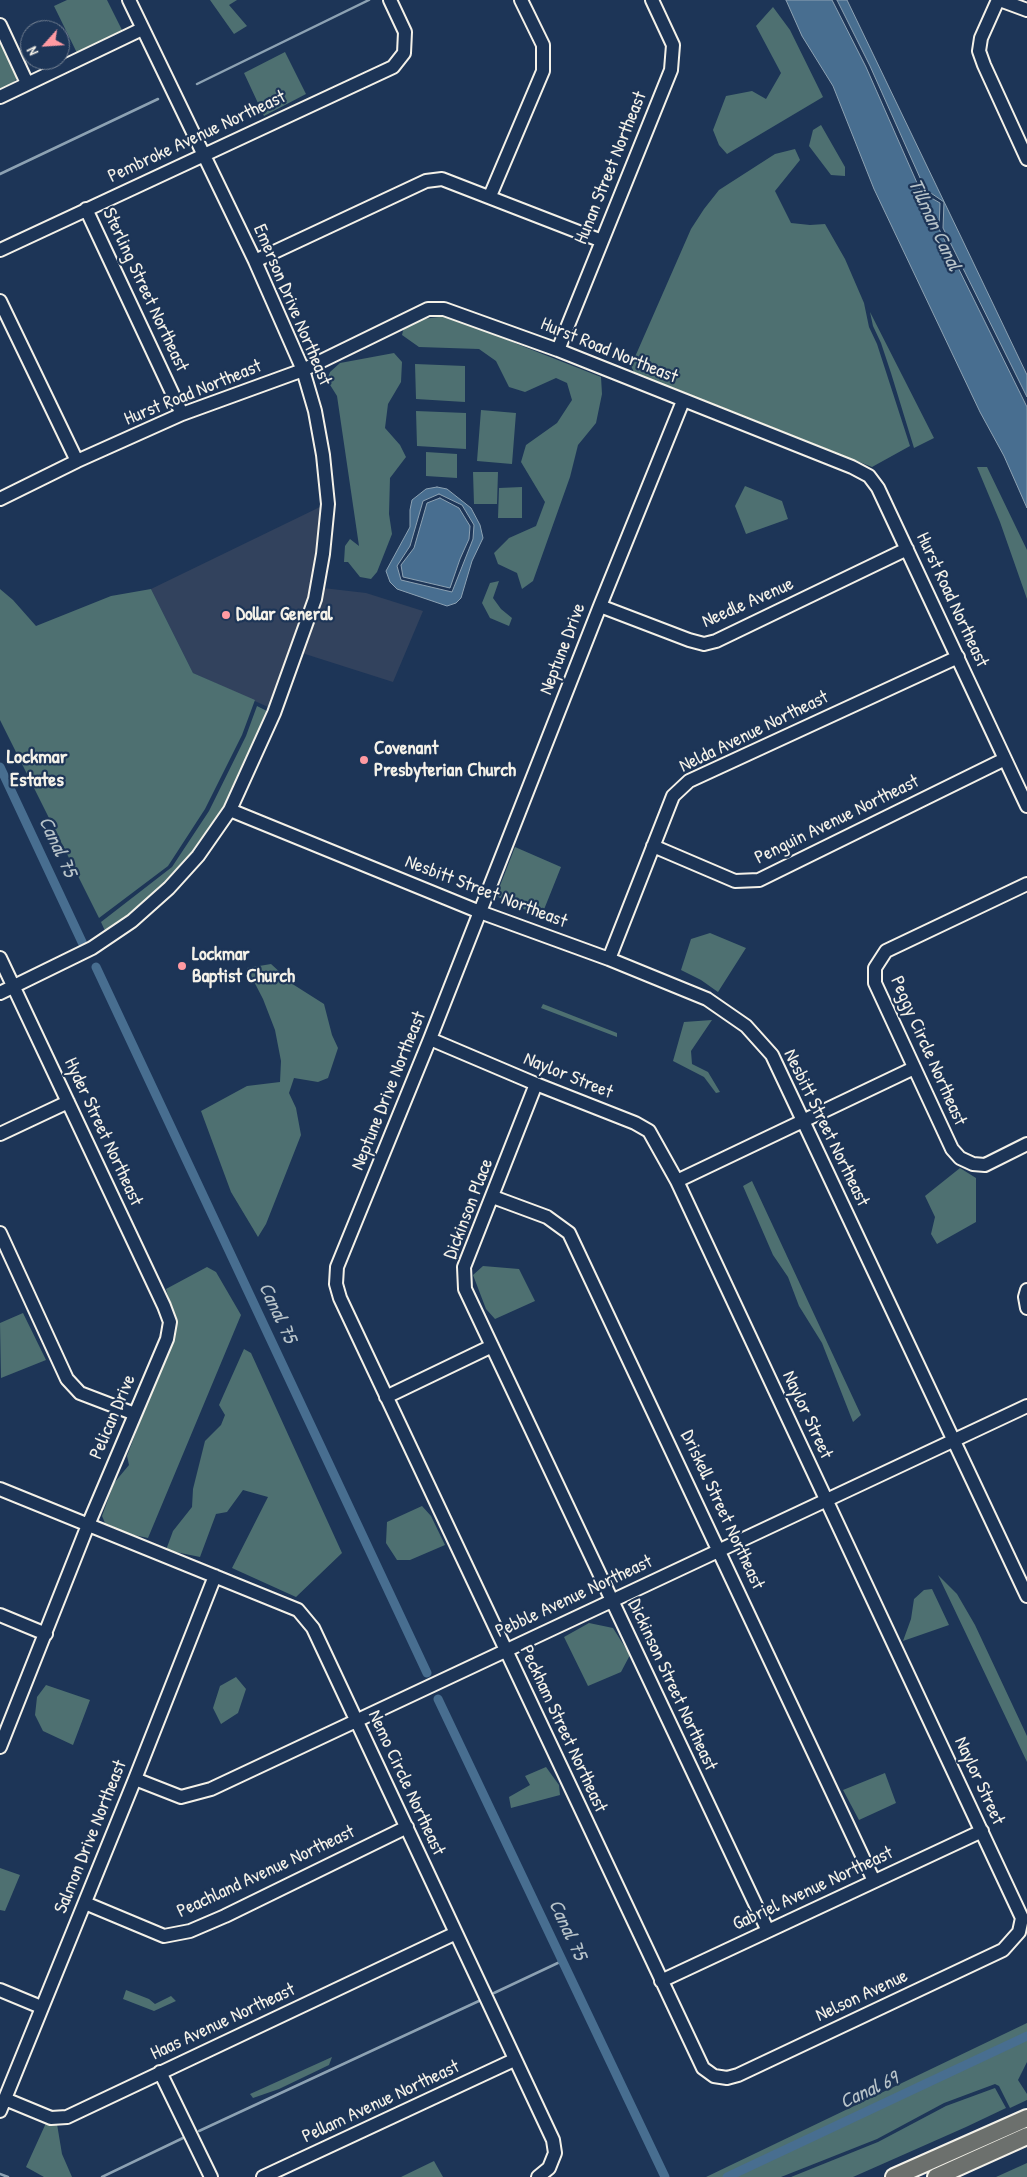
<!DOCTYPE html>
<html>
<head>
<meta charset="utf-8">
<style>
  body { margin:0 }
  #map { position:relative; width:1027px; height:2177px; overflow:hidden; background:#1d3557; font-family:"Patrick Hand",sans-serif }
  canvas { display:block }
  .north { position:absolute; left:20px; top:20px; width:50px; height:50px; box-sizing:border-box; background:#1d3557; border:1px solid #738091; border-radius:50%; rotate:244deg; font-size:14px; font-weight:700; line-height:20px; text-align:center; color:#f4f1e8 }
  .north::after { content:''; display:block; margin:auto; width:18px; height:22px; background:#ff9aa2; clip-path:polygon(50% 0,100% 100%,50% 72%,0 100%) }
</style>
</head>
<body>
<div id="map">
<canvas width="1027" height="2177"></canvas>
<div class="north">N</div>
</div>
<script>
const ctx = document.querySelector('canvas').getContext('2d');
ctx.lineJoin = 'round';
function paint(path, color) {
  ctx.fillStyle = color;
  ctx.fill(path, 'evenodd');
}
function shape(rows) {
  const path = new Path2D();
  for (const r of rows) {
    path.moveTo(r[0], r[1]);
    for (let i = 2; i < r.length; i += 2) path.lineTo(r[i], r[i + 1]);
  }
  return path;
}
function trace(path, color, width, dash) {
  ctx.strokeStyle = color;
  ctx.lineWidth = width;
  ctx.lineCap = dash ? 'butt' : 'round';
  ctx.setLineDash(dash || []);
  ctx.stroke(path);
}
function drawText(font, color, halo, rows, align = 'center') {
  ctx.font = font + ' "Patrick Hand",sans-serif';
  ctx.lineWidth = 4.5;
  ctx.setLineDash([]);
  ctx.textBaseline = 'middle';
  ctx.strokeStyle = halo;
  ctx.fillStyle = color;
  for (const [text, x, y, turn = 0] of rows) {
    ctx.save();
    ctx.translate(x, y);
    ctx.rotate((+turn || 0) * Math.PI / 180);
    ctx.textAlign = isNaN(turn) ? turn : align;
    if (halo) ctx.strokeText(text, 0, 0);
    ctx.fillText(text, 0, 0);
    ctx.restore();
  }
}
const built = shape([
  [320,507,319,542,310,591,303,618,268,707,193,673,151,589],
  [323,588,366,593,423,611,393,682,302,653]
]);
const green = shape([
  [67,0,107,0,123,32,77,53,54,6],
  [210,0,237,0,229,5,247,26,234,34],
  [773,7,790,30,823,97,727,154,719,145,713,130,726,96,752,91,766,99,781,73,756,26],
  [0,40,15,69,17,78,10,87,0,92],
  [285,52,306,94,264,116,244,73],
  [821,125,845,167,845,176,831,175,809,146,813,130],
  [795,149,800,160,775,191,791,223,810,225,825,224,845,259,864,303,869,327,877,344,910,446,872,467,651,379,634,372,631,366,691,229,704,209,719,190,775,154],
  [870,312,934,438,914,448,891,373,881,343,873,326],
  [447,316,468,322,517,344,601,377,602,394,596,423,578,445,570,477,533,581,522,589,517,573,498,564,494,553,509,538,536,526,545,502,521,462,526,445,557,423,572,400,567,383,556,378,525,392,509,387,496,361,479,349,419,347,402,335,404,327,423,319],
  [394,353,402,362,401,382,388,404,385,428,400,445,406,457,390,478,389,514,392,534,377,572,371,579,360,577,348,562,344,562,345,546,350,539,359,546,337,396,327,380,330,372,340,363],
  [415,364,465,366,465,402,416,399],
  [481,410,516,413,512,464,477,461],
  [416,411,466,413,466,449,417,446],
  [426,452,457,454,457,478,426,476],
  [977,467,987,467,1027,550,1027,599,1000,522],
  [473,472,498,472,497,504,474,504],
  [745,486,782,501,788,519,746,534,735,506],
  [522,487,522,518,498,518,499,488],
  [499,581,493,598,501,609,512,618,509,626,490,618,482,603,490,583],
  [0,589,13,600,36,626,111,596,151,589,193,673,255,700,242,735,205,809,168,866,99,918,0,720],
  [257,706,267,711,270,710,225,808,194,854,166,885,129,918,106,933,101,922,172,867,209,811,246,736],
  [515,847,561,867,541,917,496,896],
  [710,933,746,948,718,992,701,980,681,970,691,939],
  [271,964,294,985,324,1004,332,1035,338,1048,328,1078,318,1082,294,1078,289,1093,296,1108,301,1135,266,1224,258,1237,231,1192,201,1111,247,1086,280,1082,281,1061,275,1030,263,999,247,968],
  [543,1004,617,1033,617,1037,541,1008],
  [712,1020,691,1051,692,1064,708,1072,720,1092,716,1093,704,1077,673,1061,684,1022],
  [960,1168,976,1178,976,1222,937,1244,931,1234,935,1217,925,1196],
  [752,1181,861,1415,853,1422,822,1343,799,1306,788,1277,773,1255,743,1186],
  [483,1266,519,1269,535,1301,495,1319,486,1309,473,1275],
  [207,1267,216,1272,241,1315,148,1538,129,1534,105,1523,102,1516,114,1483,129,1465,127,1456,169,1346,173,1313,166,1289],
  [23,1313,46,1360,1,1378,0,1323],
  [244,1349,251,1353,342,1553,296,1597,232,1568,268,1497,243,1490,227,1512,216,1514,200,1557,166,1550,173,1531,192,1507,193,1489,205,1441,221,1425,225,1415,219,1405],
  [422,1506,431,1516,445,1545,410,1560,397,1560,386,1543,387,1522],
  [938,1575,957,1594,975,1625,1027,1736,1027,1762],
  [932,1589,949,1625,903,1641,911,1619,914,1599,924,1590],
  [589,1623,613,1628,630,1655,621,1672,588,1686,564,1637],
  [236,1677,246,1689,238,1713,221,1724,213,1708,220,1686],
  [46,1685,90,1700,73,1745,43,1731,35,1715,37,1697],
  [546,1767,559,1785,560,1795,511,1808,509,1797,530,1785,525,1776],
  [885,1773,896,1803,859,1820,843,1790],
  [0,1868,20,1875,5,1911,0,1910],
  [126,1990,149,1999,155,2004,171,1996,176,2001,154,2011,123,1999],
  [1027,2023,1027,2062,1018,2080,1027,2094,1027,2100,1010,2108,999,2086,995,2084,944,2103,877,2139,781,2177,706,2177],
  [332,2057,329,2065,279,2089,253,2098,250,2094],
  [995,2088,1006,2108,966,2127,853,2177,791,2177,878,2142,946,2106],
  [46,2123,57,2124,62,2154,72,2177,44,2177,26,2167],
  [434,2161,443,2177,401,2177],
  [1027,2163,1027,2177,996,2177]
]);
const water = shape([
  [786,0,832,0,866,67,921,192,940,203,939,229,1027,407,1027,508,1004,456,980,412,874,189,833,86,802,36,786,0],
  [837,0,847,0,962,239,1027,375,1027,397,943,228,944,202,925,189,870,66,837,0],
  [437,487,447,489,471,508,480,525,483,538,472,561,461,598,456,603,447,606,397,589,390,582,386,571,410,527,410,510,412,500,426,489,437,487],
  [439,494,462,505,474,525,473,539,452,592,401,580,397,566,410,546,423,501,439,494],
  [440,498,459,508,470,526,469,539,460,559,450,588,403,577,401,565,414,548,427,503,440,498]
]);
const stream = shape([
  [197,84,369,0],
  [0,174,158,99],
  [494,1993,562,1961],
  [199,2131,481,2000],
  [0,2174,8,2177],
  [102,2177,183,2138]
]);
const canal = shape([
  [0,767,82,942],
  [96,967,427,1673],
  [438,1699,665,2177],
  [727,2177,1027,2036]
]);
const minor = shape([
  [998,0,981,38,979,51,984,65,1027,159],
  [1000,0,1027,10],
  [0,25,27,83],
  [0,97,142,29],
  [490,196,543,71,543,45,521,0],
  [86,209,182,414],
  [0,250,393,67,404,53,405,32,390,0],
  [255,261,426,181,442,179,602,241],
  [0,301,77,461],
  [558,350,671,70,673,45,652,0],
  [0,499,77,461,182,414,303,370,428,309,444,309,558,350,852,467,869,476,878,488,1027,806],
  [600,606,689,640,704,644,716,641,907,549],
  [230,810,480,912,609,959,707,999,746,1026,772,1055,1027,1596],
  [653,846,735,881,759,880,1005,759],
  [1027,884,886,951,875,968,875,983,952,1149,960,1158,973,1164,985,1165,1027,1144],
  [0,958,164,1306,170,1322,167,1339,88,1525,0,1747],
  [609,959,673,796,689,781,958,657],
  [0,993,92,948,132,921,169,888,198,856,230,810,274,713,315,599,323,554,328,504,323,455,315,411,303,370,255,261,129,0],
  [430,1039,536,1084,635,1123,649,1131,677,1181,1022,1918,1019,1932,1003,1950,738,2075,727,2078,714,2076,703,2068,340,1298,336,1284,337,1267,430,1039,600,606,683,401],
  [536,1084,464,1267,465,1289,768,1931],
  [0,1134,68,1102],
  [677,1181,914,1068],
  [493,1197,547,1217,569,1233,874,1881],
  [0,1233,67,1379,80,1393,135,1414],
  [1027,1290,1025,1297,1027,1308],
  [386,1397,492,1346],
  [0,1489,298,1610,313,1628,553,2140,555,2153,549,2168,538,2177],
  [0,1615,46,1634],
  [135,1779,181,1797,211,1789,1027,1406],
  [85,1903,164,1936,190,1931,225,1916,407,1827],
  [661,1981,982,1831],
  [0,1990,41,2007],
  [160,2072,211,2177],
  [5,2099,51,2118,67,2117,456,1933],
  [0,2111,135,1779,215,1576],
  [263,2177,514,2060]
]);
const major = shape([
  [894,2177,1027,2118],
  [936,2177,1027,2136]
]);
const markers = [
  [226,615,5,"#ff9aa2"],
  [364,760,5,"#ff9aa2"],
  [182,966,5,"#ff9aa2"]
];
const streetNames = [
  ["Pembroke Avenue Northeast",197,137,-25],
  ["Hunan Street Northeast",611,168,-68],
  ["Sterling Street Northeast",145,290,65],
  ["Emerson Drive Northeast",292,305,67],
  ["Hurst Road Northeast",609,351,22],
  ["Hurst Road Northeast",193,393,-22],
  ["Hurst Road Northeast",952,600,65],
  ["Needle Avenue",748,603,-24],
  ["Neptune Drive",563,649,-69],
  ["Nelda Avenue Northeast",754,732,-26],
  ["Penguin Avenue Northeast",837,820,-26],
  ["Nesbitt Street Northeast",486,892,21],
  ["Peggy Circle Northeast",928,1051,66],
  ["Naylor Street",568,1076,22],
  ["Neptune Drive Northeast",389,1091,-68],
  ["Nesbitt Street Northeast",826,1128,64],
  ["Hyder Street Northeast",103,1132,65],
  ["Dickinson Place",469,1209,-69],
  ["Naylor Street",807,1415,65],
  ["Pelican Drive",113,1417,-67],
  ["Driskell Street Northeast",722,1510,65],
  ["Pebble Avenue Northeast",574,1597,-25],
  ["Dickinson Street Northeast",672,1685,65],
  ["Peckham Street Northeast",563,1729,65],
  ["Naylor Street",979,1781,65],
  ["Nemo Circle Northeast",406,1783,65],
  ["Salmon Drive Northeast",91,1837,-68],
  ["Peachland Avenue Northeast",266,1872,-25],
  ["Gabriel Avenue Northeast",813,1889,-25],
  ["Nelson Avenue",862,1996,-25],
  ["Haas Avenue Northeast",223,2022,-25],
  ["Pellam Avenue Northeast",381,2102,-25]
];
const poiNames = [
  ["Dollar General",236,615],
  ["Covenant",374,749],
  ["Presbyterian Church",374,771],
  ["Lockmar",192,955],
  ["Baptist Church",192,977]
];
const waterNames = [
  ["Tillman Canal",934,225,65],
  ["Canal 75",57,847,65],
  ["Canal 75",277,1313,65],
  ["Canal 75",567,1930,65],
  ["Canal 69",869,2091,-25]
];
const neighbourhoodNames = [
  ["Lockmar",37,758],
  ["Estates",37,781]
];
paint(built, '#32425d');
paint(green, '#4e7071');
paint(water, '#486e90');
trace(water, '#8da2b3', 1);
trace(stream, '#8da2b3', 2.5);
trace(canal, '#486e90', 9);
trace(minor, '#f4f1e8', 16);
trace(major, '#f4f1e8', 20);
trace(minor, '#1d3557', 12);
trace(major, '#6c706d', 16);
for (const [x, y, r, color] of markers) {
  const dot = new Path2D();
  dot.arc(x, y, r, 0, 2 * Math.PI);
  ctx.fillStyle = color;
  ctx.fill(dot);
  trace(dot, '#1d3557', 2);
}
drawText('19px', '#f4f1e8', '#1d3557', streetNames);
drawText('bold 19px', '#f4f1e8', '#1d3557', poiNames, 'left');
drawText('italic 20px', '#b8c3c9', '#1d3557', waterNames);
drawText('bold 20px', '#f4f1e8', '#1d3557', neighbourhoodNames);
</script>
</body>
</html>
